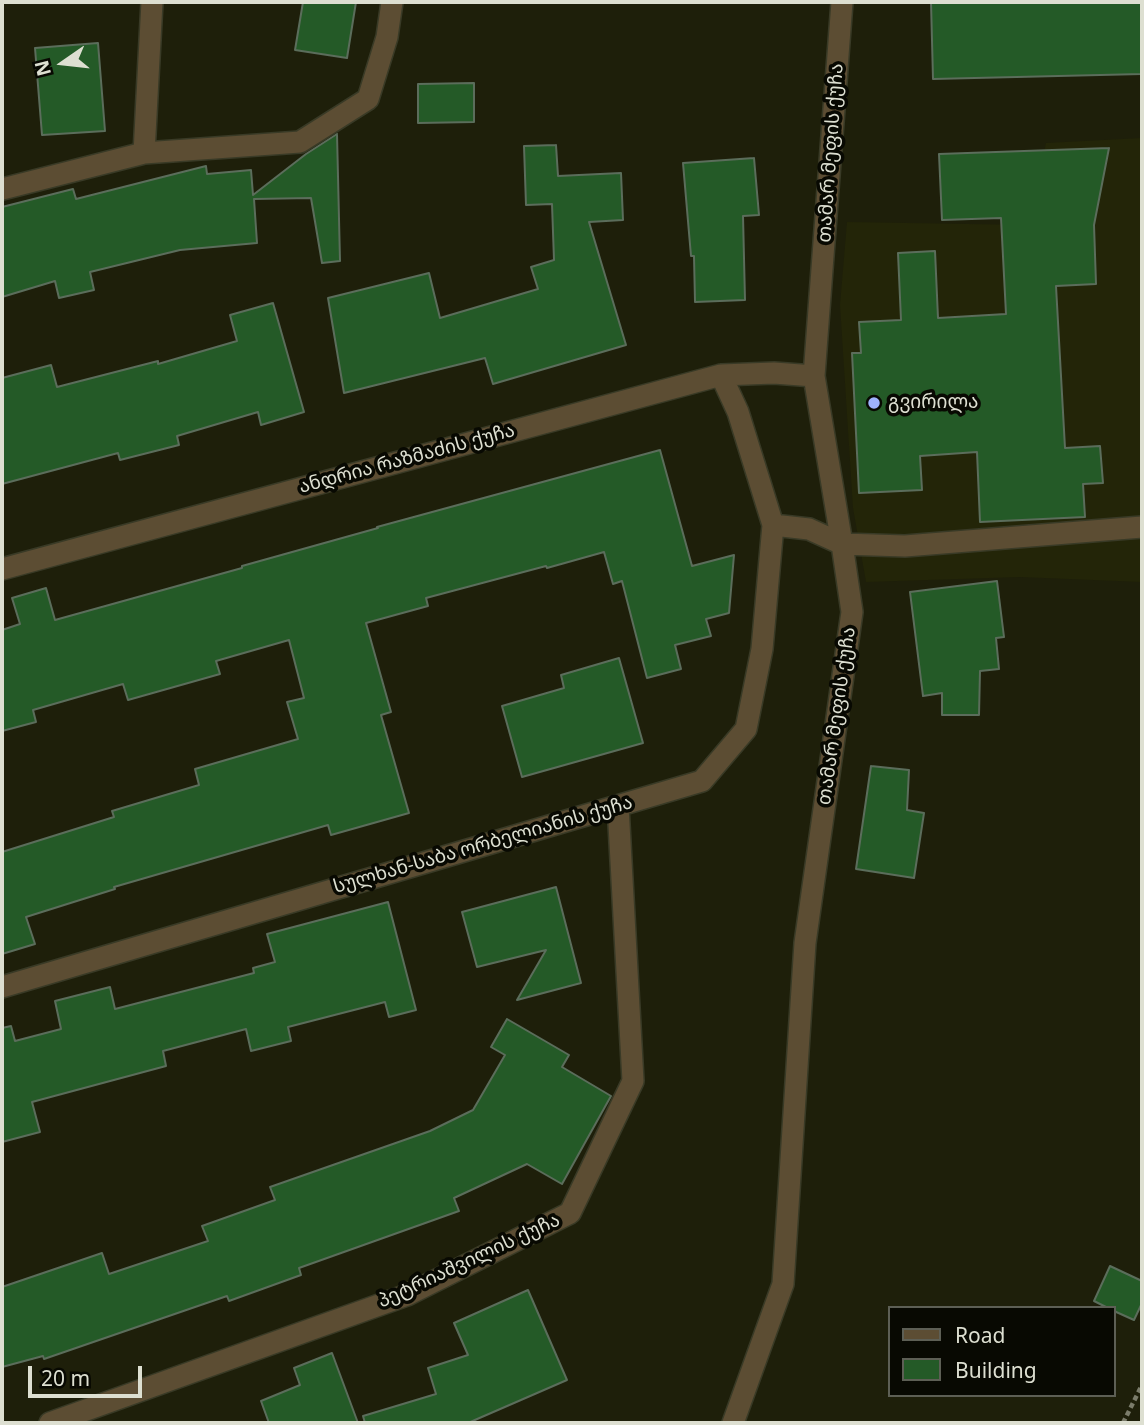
<!DOCTYPE html>
<html>
<head>
<meta charset="utf-8">
<style>
  body { margin:0 }
  #map { position:relative; width:1144px; height:1425px; overflow:hidden; background:#1e1f0a; font-family:"Noto Sans",sans-serif }
  canvas { display:block }
  .frame { position:absolute; inset:0; border:4px solid #dddfd1; pointer-events:none }
  .legend { position:absolute; left:888px; top:1306px; width:228px; height:91px; box-sizing:border-box; background:#080902; border:2px solid #5d5f55; margin:0; padding:9px 12px; list-style:none; font-size:21px; color:#dddfd1 }
  .legend li { display:flex; align-items:center; gap:14px; height:35px }
  .legend b { width:35px; border:2px solid #5d5f55 }
  .north { position:absolute; left:28px; top:28px; width:70px; height:70px; -webkit-text-stroke:5px #080902; paint-order:stroke; rotate:256deg; font-size:19px; font-weight:700; line-height:28px; text-align:center; color:#dddfd1 }
  .north::after { content:''; display:block; margin:auto; width:24px; height:32px; background:#dddfd1; clip-path:polygon(50% 0,100% 100%,50% 72%,0 100%) }
  .scale { position:absolute; left:28px; top:1366px; width:114px; height:32px; box-sizing:border-box; border:4px solid #dddfd1; border-top:0; padding-left:9px; font-size:21px; line-height:24px; white-space:nowrap; color:#dddfd1; -webkit-text-stroke:5px #080902; paint-order:stroke }
</style>
</head>
<body>
<div id="map">
<canvas width="1144" height="1425"></canvas>
<div class="frame"></div>
<ul class="legend">
<li><b style="height:9px;background:#5c4d33"></b>Road</li>
<li><b style="height:19px;background:#245a27"></b>Building</li>
</ul>
<div class="north">N</div>
<div class="scale">20 m</div>
</div>
<script>
const ctx = document.querySelector('canvas').getContext('2d');
ctx.lineJoin = 'round';
function paint(path, color) {
  ctx.fillStyle = color;
  ctx.fill(path, 'evenodd');
}
function shape(rows) {
  const path = new Path2D();
  for (const r of rows) {
    path.moveTo(r[0], r[1]);
    for (let i = 2; i < r.length; i += 2) path.lineTo(r[i], r[i + 1]);
  }
  return path;
}
function trace(path, color, width, dash) {
  ctx.strokeStyle = color;
  ctx.lineWidth = width;
  ctx.lineCap = dash ? 'butt' : 'round';
  ctx.setLineDash(dash || []);
  ctx.stroke(path);
}
function drawText(font, color, halo, rows, align = 'center') {
  ctx.font = font + ' "Noto Sans","Noto Sans Georgian",sans-serif';
  ctx.lineWidth = 7;
  ctx.setLineDash([]);
  ctx.textBaseline = 'middle';
  ctx.strokeStyle = halo;
  ctx.fillStyle = color;
  for (const [text, x, y, turn = 0] of rows) {
    ctx.save();
    ctx.translate(x, y);
    ctx.rotate((+turn || 0) * Math.PI / 180);
    ctx.textAlign = isNaN(turn) ? turn : align;
    if (halo) ctx.strokeText(text, 0, 0);
    ctx.fillText(text, 0, 0);
    ctx.restore();
  }
}
const built = shape([
  [1142,138,1142,582,1020,577,866,582,853,508,840,305,847,222,1027,225,1046,143]
]);
const building = shape([
  [303,2,356,2,347,58,295,50,303,2],
  [931,2,1142,2,1142,74,933,79,931,2],
  [98,43,105,131,42,135,35,48,98,43],
  [474,83,474,122,418,123,418,84,474,83],
  [337,134,340,261,322,263,311,198,254,199,257,243,180,250,90,272,94,290,59,298,55,281,2,297,2,207,73,189,76,199,206,166,207,174,251,170,253,195,306,154,337,134],
  [556,145,558,176,621,173,623,220,589,222,626,345,493,384,485,358,344,393,328,298,429,273,440,318,538,289,531,267,554,260,552,204,526,205,524,146,556,145],
  [1109,148,1094,225,1096,284,1056,286,1065,448,1100,446,1103,483,1083,484,1085,517,980,522,977,452,920,456,922,490,859,493,852,353,861,353,859,322,901,320,898,253,935,251,938,318,1006,314,1001,218,942,220,939,154,1109,148],
  [754,158,759,215,743,216,745,300,695,302,694,256,691,256,683,163,754,158],
  [273,303,304,412,261,425,258,412,177,436,179,445,120,460,118,453,2,484,2,378,51,365,57,387,158,361,158,364,237,341,230,315,273,303],
  [660,450,692,566,734,555,729,613,706,619,711,636,675,645,681,669,647,678,622,581,613,584,604,552,547,568,546,566,426,598,428,606,366,623,391,712,381,715,409,813,331,835,328,825,114,887,115,889,26,917,35,944,2,954,2,852,114,817,112,811,199,785,195,769,298,739,287,702,304,698,289,640,216,661,220,674,128,700,123,684,33,710,36,722,2,731,2,630,20,624,12,598,46,588,55,620,242,568,242,566,378,528,377,527,660,450],
  [997,581,1004,637,996,638,999,669,980,671,979,715,942,715,942,693,923,696,910,592,997,581],
  [619,658,643,743,522,777,502,706,564,688,561,675,619,658],
  [871,766,909,770,907,810,924,813,914,878,856,869,871,766],
  [556,887,581,983,517,1000,546,950,477,967,462,912,556,887],
  [388,902,416,1010,389,1017,385,1002,288,1027,291,1041,251,1051,246,1029,163,1051,166,1066,32,1102,40,1132,2,1142,2,1028,11,1026,15,1041,61,1029,55,1001,110,987,115,1009,254,973,253,968,275,962,267,934,388,902],
  [507,1019,569,1055,562,1067,611,1096,562,1184,527,1164,454,1198,459,1211,299,1268,301,1275,229,1301,227,1296,44,1359,43,1356,2,1367,2,1287,102,1253,109,1274,208,1241,202,1226,275,1200,270,1187,430,1131,473,1110,505,1055,491,1047,507,1019],
  [1110,1266,1142,1281,1142,1303,1134,1320,1114,1311,1114,1308,1108,1308,1094,1301,1110,1266],
  [528,1290,567,1380,468,1423,365,1423,363,1416,436,1394,428,1368,468,1355,454,1323,528,1290],
  [332,1353,358,1423,269,1423,261,1401,300,1385,294,1368,332,1353]
]);
const path = shape([
  [1123,1423,1142,1385]
]);
const minor = shape([
  [144,153,152,2],
  [2,189,144,153,300,142,368,99,387,37,392,2],
  [773,525,809,529,842,544,905,546,1142,527],
  [2,569,721,375,774,373,814,376],
  [2,987,702,781,746,729,762,649,773,525,738,412,721,375],
  [50,1423,407,1295,570,1213,633,1081,618,806],
  [733,1423,783,1284,805,943,852,612,842,544,814,376,842,2]
]);
const markers = [
  [874,403,7,"#9fb3fd"]
];
const streetNames = [
  ["თამარ მეფის ქუჩა",831,153,-86],
  ["ანდრია რაზმაძის ქუჩა",407,459,-15],
  ["თამარ მეფის ქუჩა",837,716,-82],
  ["სულხან-საბა ორბელიანის ქუჩა",483,845,-16],
  ["პეტრიაშვილის ქუჩა",469,1261,-25]
];
const poiNames = [
  ["გვირილა",888,403]
];
paint(built, '#232508');
paint(building, '#245a27');
trace(building, '#5b6d5b', 2);
trace(minor, '#393a26', 24);
trace(path, '#7b7c6b', 4.5, [5, 3.5]);
trace(minor, '#5c4d33', 21);
for (const [x, y, r, color] of markers) {
  const dot = new Path2D();
  dot.arc(x, y, r, 0, 2 * Math.PI);
  ctx.fillStyle = color;
  ctx.fill(dot);
  trace(dot, '#080902', 2.5);
}
drawText('19px', '#dddfd1', '#080902', streetNames);
drawText('19px', '#dddfd1', '#080902', poiNames, 'left');
</script>
</body>
</html>
